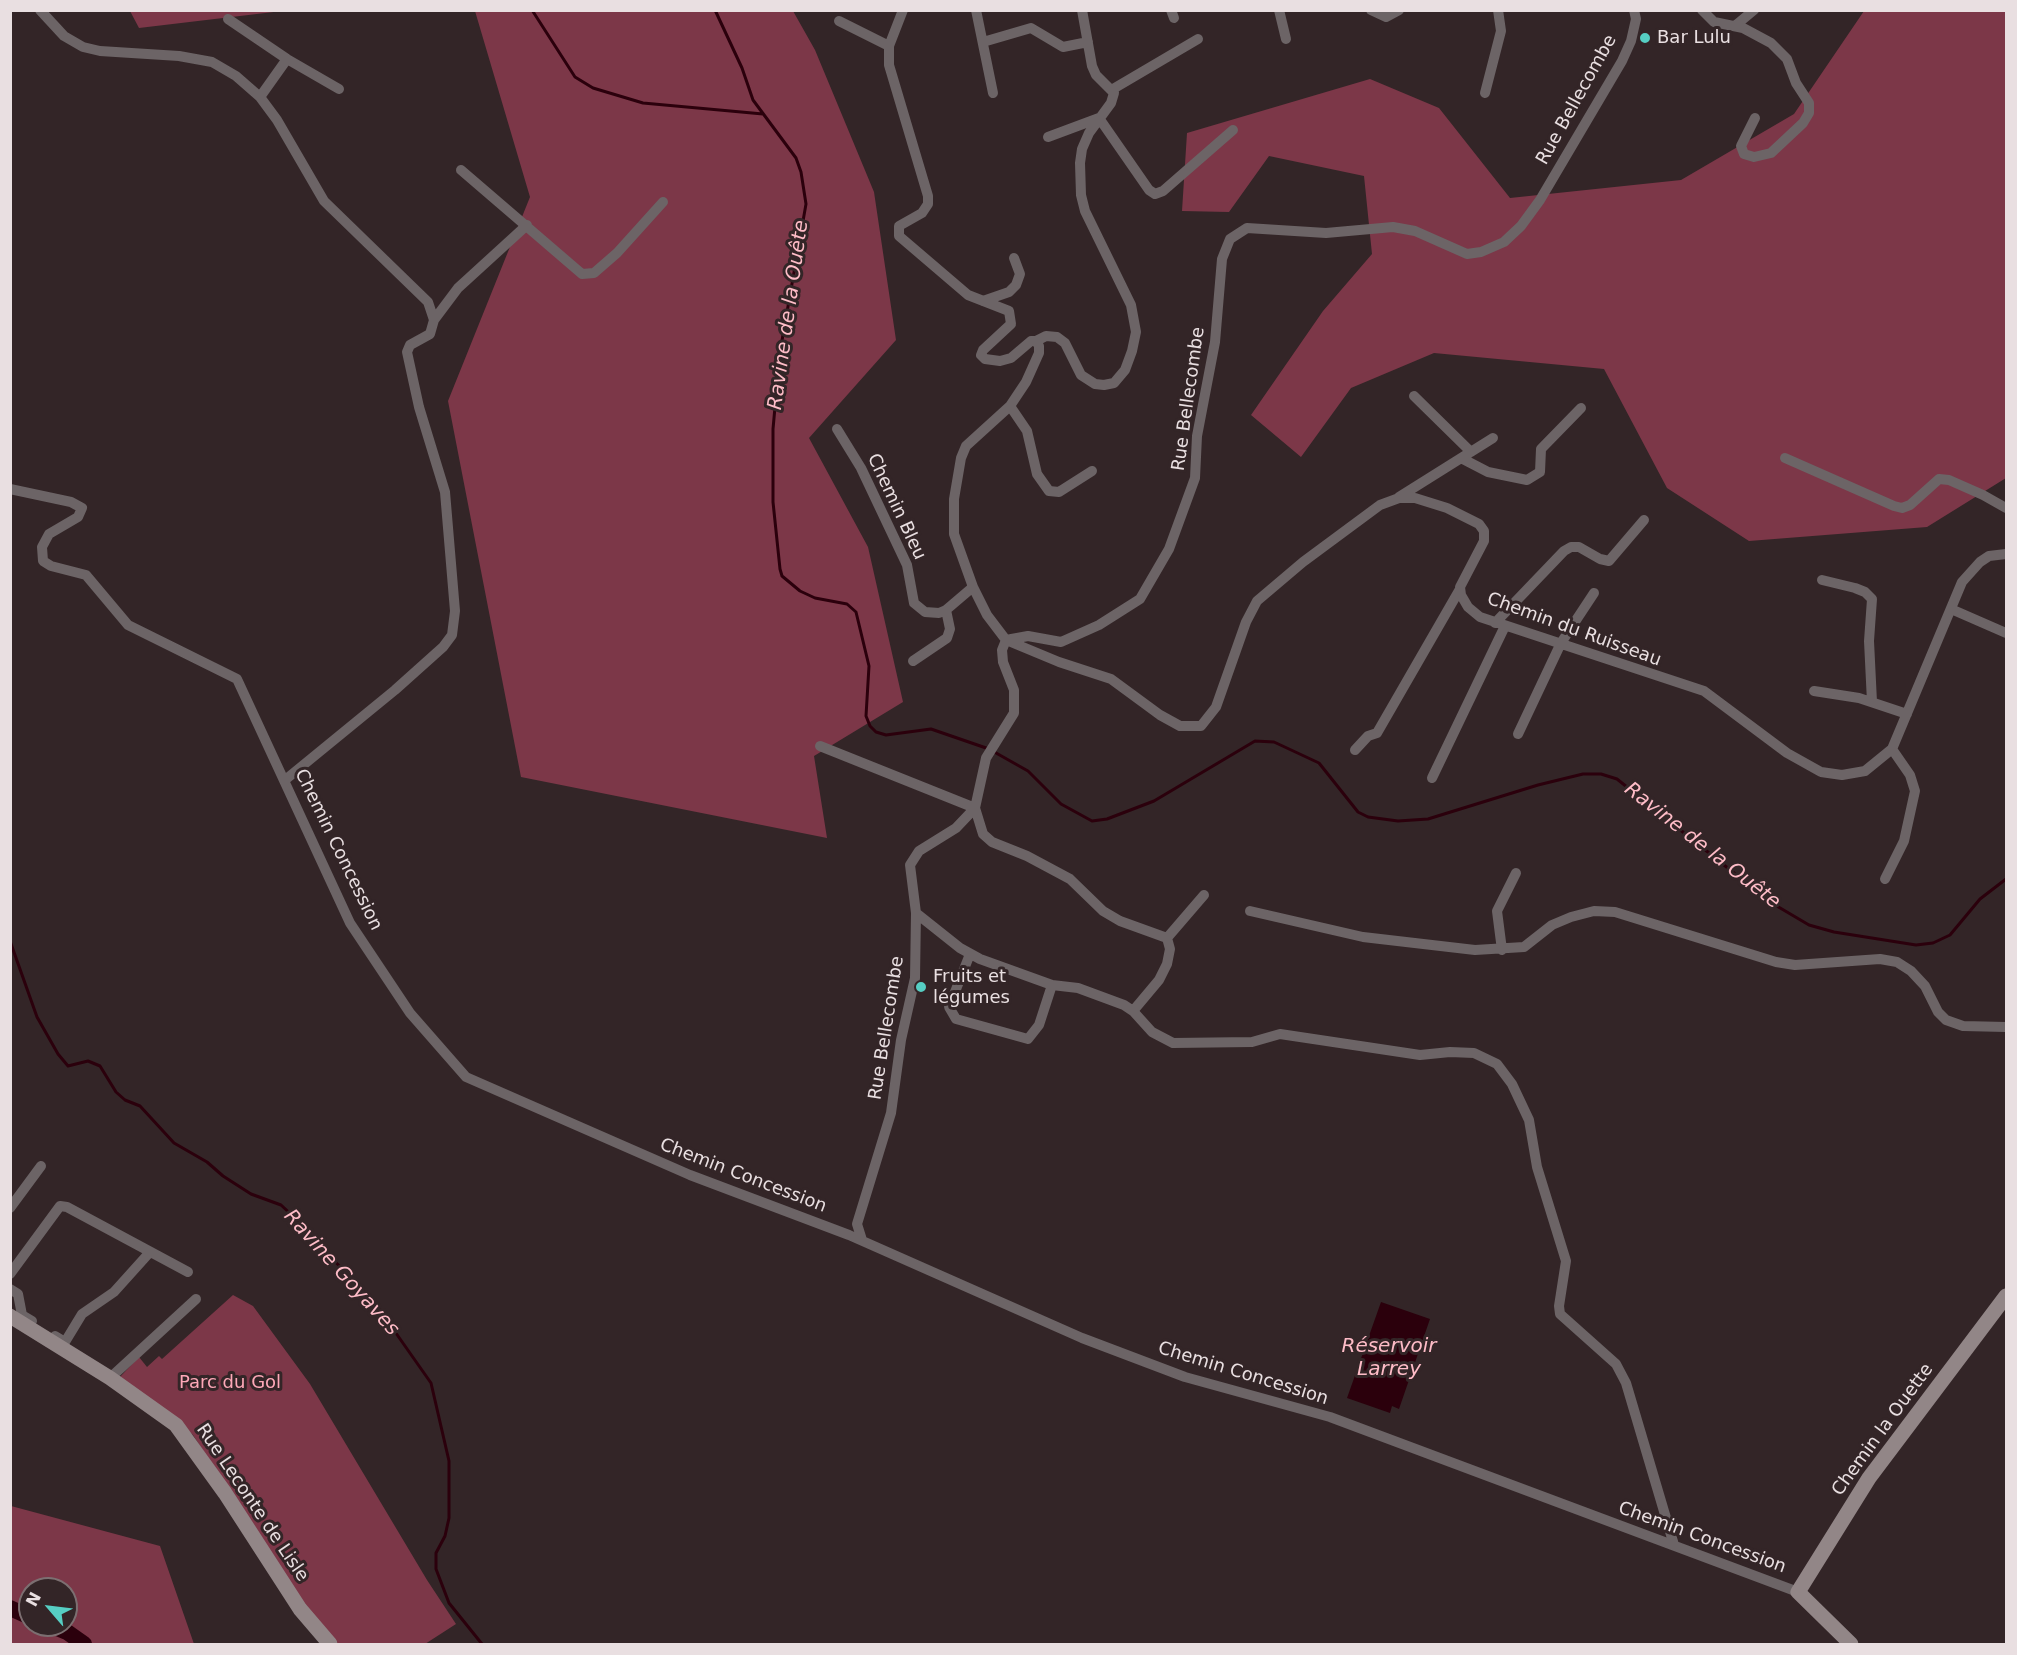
<!DOCTYPE html>
<html>
<head>
<meta charset="utf-8">
<style>
  body { margin:0 }
  #map { position:relative; width:2017px; height:1655px; overflow:hidden; background:#332527; font-family:"DejaVu Sans",sans-serif }
  canvas { display:block }
  .frame { position:absolute; inset:0; border:12px solid #e9dfe1; pointer-events:none }
  .north { position:absolute; left:18px; top:1577px; width:60px; height:60px; box-sizing:border-box; background:#332527; border:2px solid #7c6f71; border-radius:50%; rotate:298deg; font-size:16px; font-weight:700; line-height:24px; text-align:center; color:#e9dfe1 }
  .north::after { content:''; display:block; margin:auto; width:21px; height:27px; background:#56cec3; clip-path:polygon(50% 0,100% 100%,50% 72%,0 100%) }
</style>
</head>
<body>
<div id="map">
<canvas width="2017" height="1655"></canvas>
<div class="frame"></div>
<div class="north">N</div>
</div>
<script>
const ctx = document.querySelector('canvas').getContext('2d');
ctx.lineJoin = 'round';
function paint(path, color) {
  ctx.fillStyle = color;
  ctx.fill(path, 'evenodd');
}
function shape(rows) {
  const path = new Path2D();
  for (const r of rows) {
    path.moveTo(r[0], r[1]);
    for (let i = 2; i < r.length; i += 2) path.lineTo(r[i], r[i + 1]);
  }
  return path;
}
function trace(path, color, width, dash) {
  ctx.strokeStyle = color;
  ctx.lineWidth = width;
  ctx.lineCap = dash ? 'butt' : 'round';
  ctx.setLineDash(dash || []);
  ctx.stroke(path);
}
function drawText(font, color, halo, rows, align = 'center') {
  ctx.font = font + ' "DejaVu Sans",sans-serif';
  ctx.lineWidth = 6;
  ctx.setLineDash([]);
  ctx.textBaseline = 'middle';
  ctx.strokeStyle = halo;
  ctx.fillStyle = color;
  for (const [text, x, y, turn = 0] of rows) {
    ctx.save();
    ctx.translate(x, y);
    ctx.rotate((+turn || 0) * Math.PI / 180);
    ctx.textAlign = isNaN(turn) ? turn : align;
    if (halo) ctx.strokeText(text, 0, 0);
    ctx.fillText(text, 0, 0);
    ctx.restore();
  }
}
const green = shape([
  [130,11,282,11,139,28],
  [475,11,793,11,815,50,874,192,896,340,809,438,868,547,903,702,814,756,827,838,521,777,448,401,530,197],
  [1864,11,2006,11,2006,478,1927,527,1749,541,1667,488,1604,369,1434,353,1351,388,1301,457,1251,415,1323,311,1372,254,1364,176,1269,156,1229,212,1182,211,1187,133,1370,79,1439,108,1510,198,1681,180,1794,114],
  [233,1295,253,1306,310,1384,427,1580,456,1624,425,1644,336,1644,291,1587,193,1435,167,1412,118,1379,139,1357,147,1367,159,1356,162,1359],
  [11,1506,160,1546,194,1644,11,1644],
  [30,1589,66,1589,66,1625,30,1625]
]);
const water = shape([
  [1381,1302,1430,1319,1399,1409,1392,1406,1390,1413,1347,1398]
]);
const stream = shape([
  [532,10,575,77,593,88,643,103,763,114],
  [715,10,742,68,753,100,796,158,801,172,806,204,780,352,773,429,773,502,780,569,782,576,800,591,815,598,847,604,856,612,869,666,866,716,870,726,876,732,886,735,931,729,989,749,1028,771,1061,804,1092,821,1107,819,1154,801,1255,741,1274,742,1319,763,1358,812,1368,817,1398,821,1428,819,1538,785,1583,774,1601,774,1617,779,1770,902,1809,925,1834,932,1916,945,1933,943,1950,935,1980,899,2006,879],
  [10,941,37,1017,58,1054,68,1066,88,1061,100,1066,116,1092,125,1100,140,1106,174,1143,207,1162,223,1176,251,1194,281,1205,295,1218,307,1236,345,1271,379,1309,431,1383,449,1461,449,1518,445,1536,436,1553,436,1569,449,1603,482,1644]
]);
const river = shape([
  [10,1608,30,1617],
  [50,1625,67,1632,84,1644]
]);
const street = shape([
  [40,10,64,36,83,47,100,51,179,56,212,62,236,76,260,97,277,120,324,201,428,302,434,320,430,334,410,345,407,352,419,407,445,492,455,611,452,635,443,647,395,690,285,780],
  [903,10,889,46,889,65,928,196,928,204,922,213,899,226,899,236,968,295,1009,311,1011,324,983,350,981,355,985,359,1000,361,1011,358,1031,341,1036,341,1039,346,1039,353,1026,382,1010,406,966,446,961,458,954,499,954,534,973,587,987,615,1006,640,1059,662,1111,679,1160,715,1180,726,1201,726,1216,707,1246,622,1257,601,1303,562,1380,505,1399,498,1415,498,1447,508,1479,524,1484,531,1484,541,1460,587,1461,595,1468,607,1480,617,1704,691,1787,753,1821,772,1842,775,1865,771,1892,749,1962,582,1980,562,1989,556,2006,554],
  [976,10,993,93],
  [1171,10,1174,18],
  [1279,10,1286,39],
  [1371,10,1386,17,1399,10],
  [1702,10,1714,22,1743,28,1771,43,1787,59,1796,83,1809,103,1809,113,1803,123,1771,153,1754,157,1744,154,1741,146,1755,118],
  [228,19,287,59,339,89],
  [839,21,889,46],
  [1736,25,1754,10],
  [983,42,1031,28,1063,47,1088,42],
  [1113,89,1198,39],
  [1485,93,1501,31,1498,10],
  [260,97,287,59],
  [1048,137,1099,118,1149,190,1155,194,1163,191,1233,130],
  [461,170,582,274,594,273,617,253,663,202],
  [983,301,1009,292,1016,285,1020,274,1014,258],
  [434,320,458,288,527,225],
  [1036,341,1046,336,1057,337,1065,343,1081,375,1095,384,1104,385,1114,383,1125,370,1132,351,1136,332,1131,305,1085,211,1081,195,1080,163,1082,149,1089,133,1111,103,1114,93,1096,75,1092,66,1082,10],
  [1414,396,1471,452],
  [1010,406,1027,431,1037,474,1049,491,1059,492,1092,471],
  [837,429,861,468,907,565,914,603,925,612,939,613,946,610,973,587],
  [1461,458,1488,472,1527,480,1540,472,1541,449,1581,408],
  [1785,458,1894,506,1902,508,1910,505,1939,479,1949,480,1983,495,2006,508],
  [10,489,71,502,82,508,78,517,49,534,42,547,43,561,51,566,86,575,128,625,237,679,350,923,410,1013,466,1077,690,1175,849,1235,1082,1338,1185,1377,1330,1417,1798,1592],
  [1399,497,1493,438],
  [1822,580,1855,588,1865,592,1872,599,1869,641,1872,702],
  [1951,609,2006,633],
  [1495,623,1564,551,1571,547,1579,547,1600,559,1609,561,1644,520],
  [913,661,947,638,950,629,946,610],
  [1814,691,1859,698,1907,714],
  [1518,734,1561,643,1594,593],
  [820,746,975,808,983,834,992,842,1027,856,1070,879,1103,911,1120,921,1167,938,1170,949,1167,964,1159,980,1133,1011],
  [1355,750,1368,736,1377,733,1460,589],
  [1432,778,1505,626],
  [1885,879,1904,841,1915,791,1910,775,1892,749],
  [1250,911,1363,937,1475,950,1524,947,1552,925,1571,917,1594,911,1615,912,1776,962,1795,965,1880,959,1897,962,1911,971,1925,986,1938,1012,1946,1020,1963,1026,2006,1027],
  [916,913,960,948,980,959,1052,985,1078,988,1124,1005,1133,1011,1152,1032,1173,1043,1252,1042,1280,1034,1420,1055,1450,1052,1474,1053,1497,1064,1512,1084,1529,1120,1537,1167,1566,1261,1559,1306,1560,1314,1616,1364,1626,1383,1674,1545],
  [1167,938,1204,895],
  [1502,950,1497,911,1516,873],
  [970,954,949,1007,956,1019,1028,1039,1039,1025,1052,985],
  [10,1208,41,1166],
  [862,1240,857,1224,891,1113,901,1040,915,978,916,913,910,865,919,851,956,828,975,808,986,758,1014,713,1014,690,1003,662,1002,650,1006,640,1028,636,1061,642,1099,625,1140,599,1169,549,1195,478,1197,436,1215,342,1222,259,1230,239,1247,228,1326,233,1393,227,1415,231,1467,254,1481,252,1504,242,1521,226,1540,200,1622,61,1631,41,1636,19,1634,10],
  [10,1274,60,1206,67,1207,188,1272],
  [10,1289,18,1294,22,1315,32,1321],
  [55,1336,65,1342,82,1314,114,1292,150,1252],
  [110,1378,196,1299]
]);
const secondary = shape([
  [10,1316,110,1378,176,1425,225,1493,300,1609,330,1644],
  [1851,1644,1798,1592,1869,1478,2006,1296]
]);
const markers = [
  [1645,38,6,"#56cec3"],
  [921,987,6,"#56cec3"]
];
const poiNames = [
  ["Bar Lulu",1657,38],
  ["Fruits et",933,977],
  ["légumes",933,998]
];
const streetNames = [
  ["Rue Bellecombe",1577,100,-61],
  ["Rue Bellecombe",1189,399,-82],
  ["Chemin Bleu",896,507,65],
  ["Chemin du Ruisseau",1574,630,20],
  ["Chemin Concession",338,850,64],
  ["Rue Bellecombe",887,1028,-81],
  ["Chemin Concession",743,1176,21],
  ["Chemin Concession",1243,1374,17],
  ["Chemin la Ouette",1883,1430,-54],
  ["Rue Leconte de Lisle",252,1503,56],
  ["Chemin Concession",1702,1538,20]
];
const parkNames = [
  ["Parc du Gol",230,1383]
];
const waterNames = [
  ["Ravine de la Ouête",789,315,-82],
  ["Ravine de la Ouête",1702,846,38],
  ["Ravine Goyaves",341,1273,48],
  ["Réservoir",1389,1347],
  ["Larrey",1389,1370]
];
paint(green, '#7c3748');
paint(water, '#2b000c');
trace(stream, '#2b000c', 3);
trace(river, '#2b000c', 16);
trace(street, '#6c6466', 10);
trace(secondary, '#928687', 15);
for (const [x, y, r, color] of markers) {
  const dot = new Path2D();
  dot.arc(x, y, r, 0, 2 * Math.PI);
  ctx.fillStyle = color;
  ctx.fill(dot);
  trace(dot, '#332527', 2);
}
drawText('18px', '#e9dfe1', '#332527', poiNames, 'left');
drawText('18px', '#e9dfe1', '#332527', streetNames);
drawText('18px', '#fea8b8', '#332527', parkNames);
drawText('italic 20px', '#febcc7', '#332527', waterNames);
</script>
</body>
</html>
